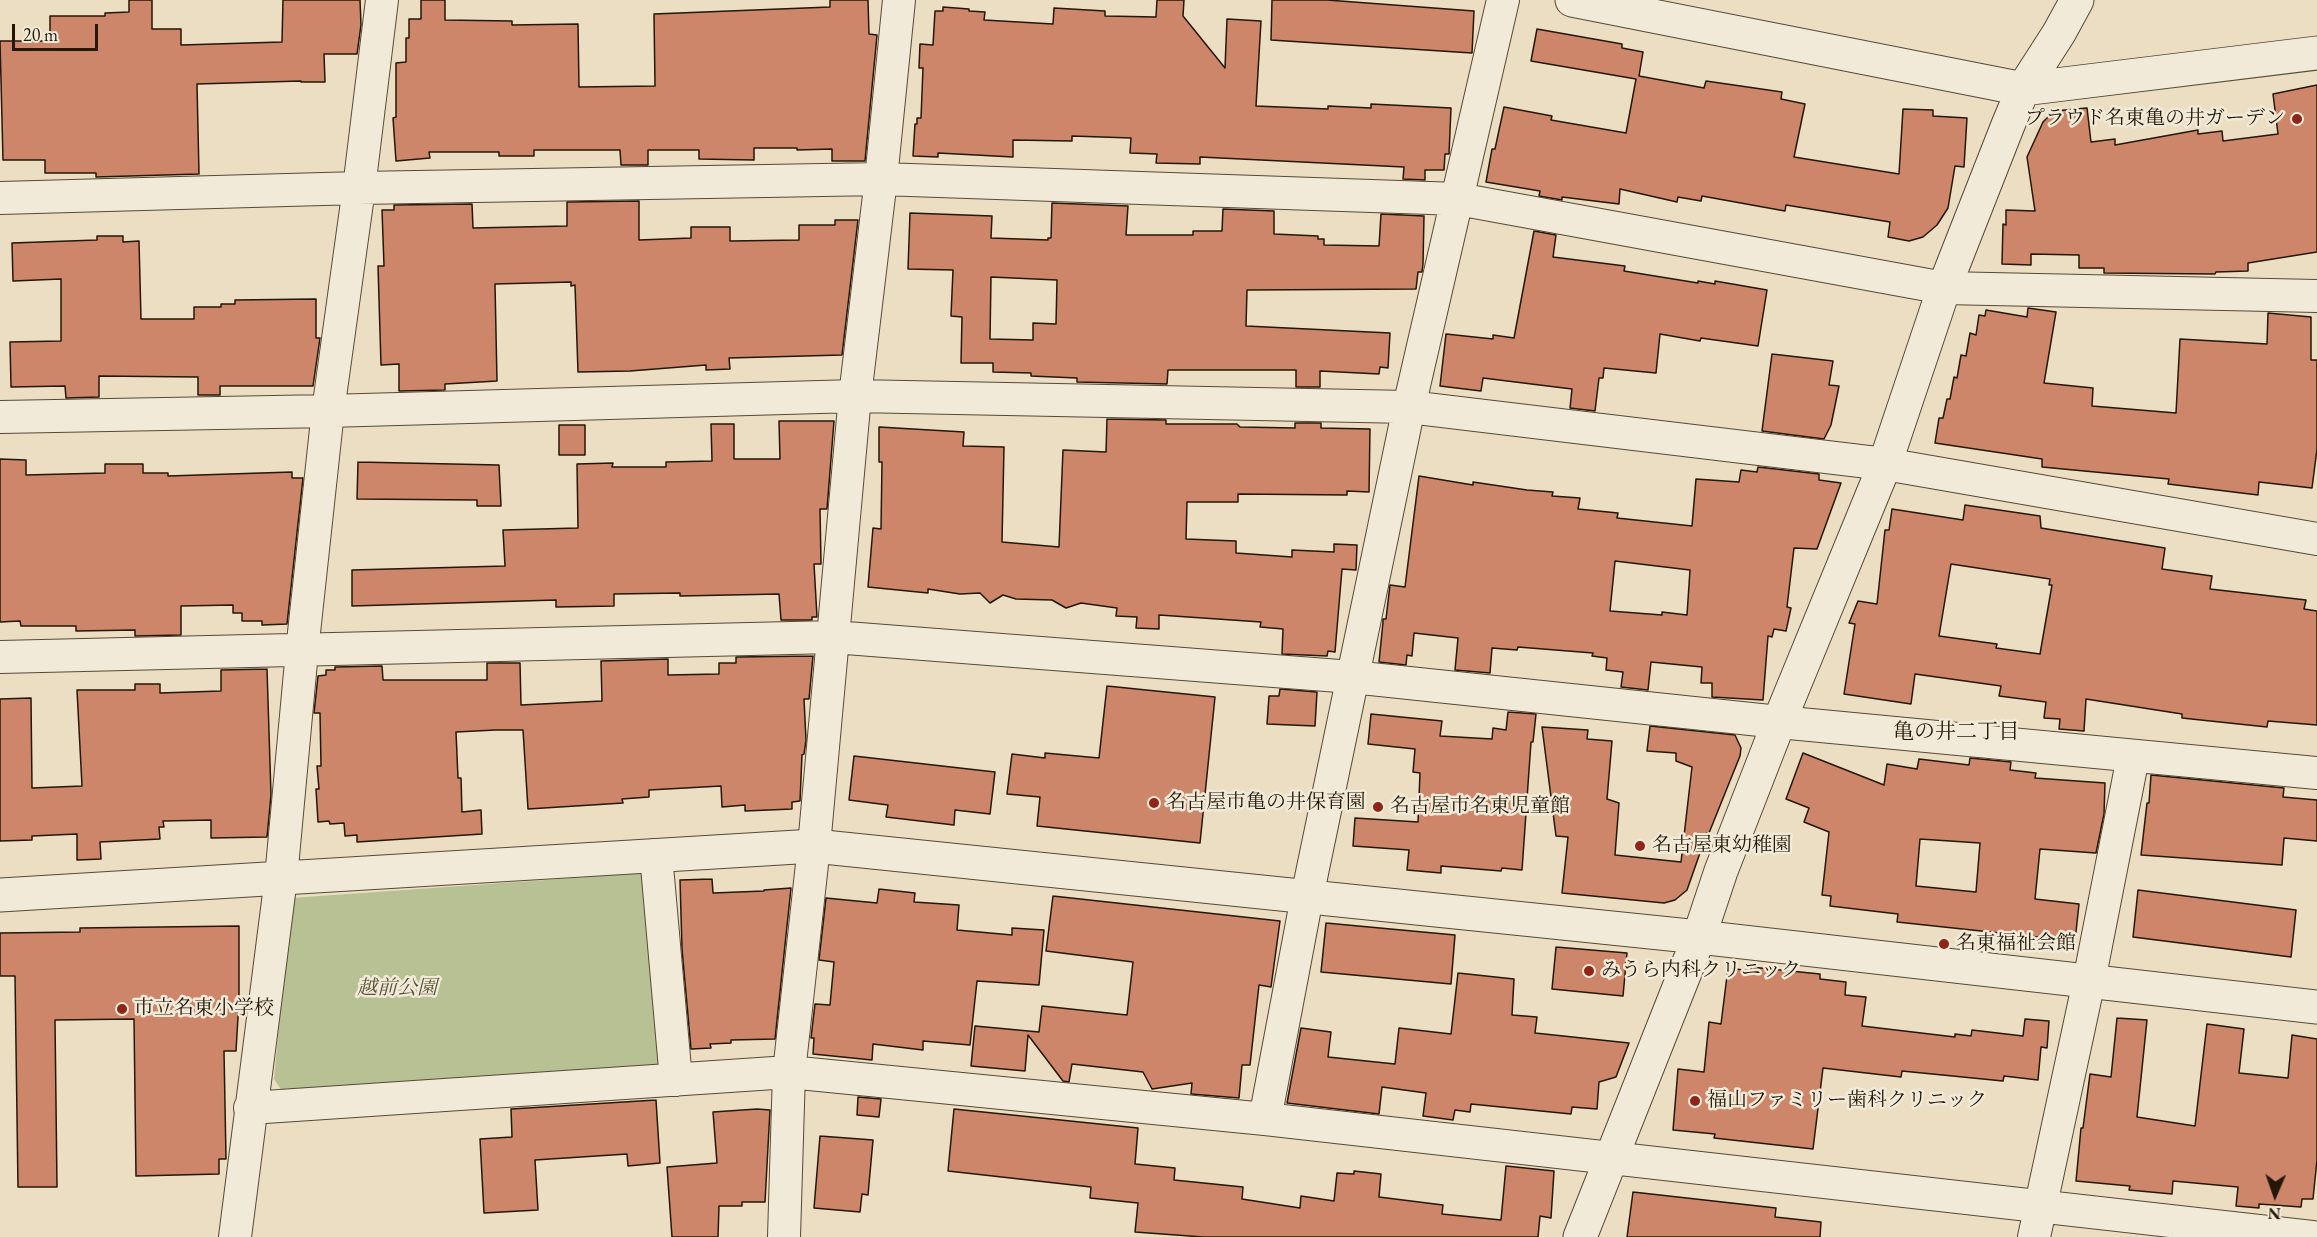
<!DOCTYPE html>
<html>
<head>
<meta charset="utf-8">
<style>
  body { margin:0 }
  #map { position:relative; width:2317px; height:1237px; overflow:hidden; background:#ebdec3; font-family:"EB Garamond",serif }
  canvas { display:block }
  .north { position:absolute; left:2245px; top:1165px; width:60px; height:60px; -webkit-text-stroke:4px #f2ead8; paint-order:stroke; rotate:182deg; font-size:16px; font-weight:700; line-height:24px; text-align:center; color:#241706 }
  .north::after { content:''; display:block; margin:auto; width:21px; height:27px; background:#241706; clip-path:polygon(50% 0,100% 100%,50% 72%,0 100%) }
  .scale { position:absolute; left:12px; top:24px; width:86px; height:27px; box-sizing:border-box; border:3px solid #241706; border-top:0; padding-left:8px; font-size:18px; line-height:21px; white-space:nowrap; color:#241706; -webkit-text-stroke:4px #f2ead8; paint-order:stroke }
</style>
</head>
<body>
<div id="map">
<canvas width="2317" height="1237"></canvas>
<div class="north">N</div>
<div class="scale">20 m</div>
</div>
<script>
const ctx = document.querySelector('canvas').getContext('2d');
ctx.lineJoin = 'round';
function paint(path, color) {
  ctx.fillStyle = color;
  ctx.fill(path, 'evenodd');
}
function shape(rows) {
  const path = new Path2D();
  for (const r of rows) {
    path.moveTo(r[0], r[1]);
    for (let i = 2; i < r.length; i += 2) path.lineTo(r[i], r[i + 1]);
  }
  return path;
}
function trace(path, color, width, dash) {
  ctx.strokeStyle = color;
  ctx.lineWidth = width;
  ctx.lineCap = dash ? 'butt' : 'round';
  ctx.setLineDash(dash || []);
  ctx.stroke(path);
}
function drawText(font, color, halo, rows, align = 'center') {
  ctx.font = font + ' "EB Garamond","Noto Serif JP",serif';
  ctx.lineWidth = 5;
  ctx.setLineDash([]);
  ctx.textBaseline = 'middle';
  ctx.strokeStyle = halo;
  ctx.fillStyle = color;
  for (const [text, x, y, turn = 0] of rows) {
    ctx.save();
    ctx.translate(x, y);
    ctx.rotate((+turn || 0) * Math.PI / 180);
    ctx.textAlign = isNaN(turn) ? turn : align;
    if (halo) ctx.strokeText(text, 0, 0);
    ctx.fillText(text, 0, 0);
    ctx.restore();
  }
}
const green = shape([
  [644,873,662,1068,286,1097,274,1079,291,898]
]);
const building = shape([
  [129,0,152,0,152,29,181,29,181,45,282,42,283,0,360,0,361,25,357,54,324,54,325,82,301,82,301,81,197,84,199,174,96,177,96,173,45,173,45,160,3,160,0,41,50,41,50,16,105,16,105,13,129,12,129,0],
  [421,0,445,0,445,20,512,21,512,25,578,24,579,87,655,86,654,14,830,7,830,0,868,0,869,34,877,35,865,161,832,161,832,149,797,150,797,148,754,148,754,160,699,159,699,150,648,150,648,165,621,165,620,150,534,150,534,156,499,156,499,152,429,152,430,158,396,161,393,118,396,117,396,63,406,62,406,38,409,38,409,19,421,19,421,0],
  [1157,0,1184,0,1183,16,1225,68,1227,19,1261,21,1256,106,1328,109,1328,106,1371,108,1371,104,1451,108,1449,154,1445,154,1444,170,1425,170,1425,180,1403,179,1404,167,1200,157,1200,164,1156,163,1157,154,1130,153,1131,138,1072,136,1072,141,1013,140,1013,157,938,153,938,157,913,156,915,124,917,124,917,118,921,118,923,68,919,68,920,44,933,45,935,11,943,11,943,7,969,9,969,11,985,12,984,20,1053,24,1054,8,1105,11,1105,16,1156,17,1157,0],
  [1272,0,1327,0,1474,11,1472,53,1271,40,1272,0],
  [1537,29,1622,44,1622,48,1643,52,1639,76,1704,88,1706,81,1782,92,1781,99,1805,104,1794,157,1899,174,1903,109,1933,110,1933,116,1967,118,1964,167,1955,166,1948,208,1937,225,1923,237,1909,241,1888,237,1890,222,1786,205,1785,211,1702,196,1701,201,1678,197,1677,202,1620,189,1619,204,1562,197,1562,200,1539,196,1540,191,1486,182,1492,149,1495,149,1504,107,1552,116,1551,120,1626,133,1636,79,1531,61,1537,29],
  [2317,85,2317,252,2248,263,2248,271,2216,272,2215,274,2104,273,2104,268,2079,268,2079,255,2031,254,2031,265,2002,264,2003,224,2006,225,2006,210,2035,211,2027,157,2043,122,2054,111,2087,108,2091,142,2115,139,2115,145,2198,130,2198,134,2222,131,2223,141,2278,134,2273,94,2317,85],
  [639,201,639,240,691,238,691,227,730,227,730,241,799,240,799,225,835,225,835,220,858,220,842,355,729,358,730,369,706,370,706,365,630,371,578,372,575,285,571,286,571,282,495,284,497,381,445,384,445,390,399,391,399,364,381,365,378,266,384,266,382,210,394,210,394,205,472,204,473,228,567,226,567,202,639,201],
  [1052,203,1128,206,1126,235,1193,235,1193,231,1222,231,1223,209,1274,211,1274,234,1318,236,1318,239,1324,239,1324,245,1379,246,1381,214,1424,216,1423,264,1422,272,1418,272,1416,289,1247,290,1246,326,1390,333,1388,368,1380,367,1379,374,1320,371,1320,387,1296,387,1296,370,1168,370,1167,384,1077,382,1077,378,1031,376,1031,373,993,372,993,363,961,363,962,317,951,316,953,270,908,269,910,213,992,216,991,238,1048,240,1048,238,1051,238,1052,203],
  [991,277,1057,280,1056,324,1033,323,1033,340,990,339,991,277],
  [1534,231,1556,235,1553,257,1625,266,1624,271,1698,283,1698,281,1715,284,1715,281,1767,290,1758,346,1701,338,1700,341,1660,334,1656,373,1604,368,1603,378,1599,378,1595,411,1570,408,1572,389,1483,378,1481,391,1440,386,1446,334,1493,339,1493,335,1514,338,1534,231],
  [97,236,123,236,123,242,139,241,141,319,194,319,194,307,221,307,221,304,235,304,235,300,316,299,316,338,320,338,313,386,220,386,220,395,198,395,198,377,99,376,99,397,66,398,65,386,11,387,10,342,61,341,61,279,13,281,12,243,97,240,97,236],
  [2028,308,2056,312,2044,383,2093,388,2092,406,2176,413,2180,339,2267,344,2268,313,2311,317,2311,360,2317,360,2317,449,2312,488,2259,482,2258,495,2168,484,2169,479,2042,467,2042,459,1935,443,1939,418,1943,418,1947,399,1950,399,1954,377,1957,378,1961,355,1966,356,1970,333,1976,335,1979,315,1985,316,1986,310,2027,317,2028,308],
  [1772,354,1833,361,1829,385,1839,386,1831,425,1824,439,1762,431,1772,354],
  [1107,419,1166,420,1166,424,1237,424,1240,427,1295,428,1295,423,1321,423,1321,428,1370,429,1369,492,1347,491,1347,495,1238,494,1238,502,1187,502,1186,539,1236,541,1236,553,1292,557,1292,550,1334,552,1334,544,1357,545,1356,570,1342,569,1335,652,1328,651,1327,656,1282,654,1283,629,1260,627,1261,622,1159,615,1159,629,1136,628,1137,617,1116,616,1117,608,1081,603,1066,608,1052,600,1016,599,1003,595,990,603,980,593,960,594,928,589,928,593,868,587,873,528,881,529,882,462,879,462,879,427,964,432,963,446,1004,447,1002,542,1059,547,1063,450,1106,452,1107,419],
  [779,421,834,421,827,509,820,509,821,564,814,564,817,617,812,617,812,620,781,620,779,594,680,596,680,593,614,594,614,606,556,607,556,600,352,606,352,570,505,566,503,530,578,528,577,464,613,463,612,467,666,467,666,462,712,461,711,424,734,424,734,459,780,459,779,421],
  [559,425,585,425,585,455,559,455,559,425],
  [0,459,26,460,26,475,105,473,105,464,143,464,143,473,168,473,168,476,292,472,292,478,303,478,287,624,262,625,262,621,242,621,242,613,233,613,233,605,181,606,181,635,135,636,135,630,76,631,76,626,21,626,20,621,0,622,0,459],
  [358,462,499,465,501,506,477,506,477,500,357,499,358,462],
  [1758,467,1819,474,1819,480,1841,483,1817,549,1794,548,1787,607,1791,608,1786,631,1774,629,1772,637,1768,636,1763,700,1712,697,1712,683,1701,683,1702,667,1651,662,1648,690,1621,687,1623,672,1606,670,1607,658,1592,656,1593,653,1518,647,1517,650,1492,648,1490,673,1455,670,1458,638,1414,633,1412,656,1407,655,1406,665,1379,662,1383,622,1383,619,1386,619,1390,585,1405,587,1419,476,1473,485,1473,482,1527,490,1553,492,1552,496,1580,498,1578,509,1618,513,1617,518,1692,526,1696,479,1739,482,1741,470,1757,472,1758,467],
  [1615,561,1690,570,1687,615,1662,612,1662,615,1610,611,1615,561],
  [1965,505,2040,516,2041,528,2165,548,2162,569,2212,576,2210,589,2306,600,2304,609,2317,611,2317,725,2268,721,2267,727,2182,718,2182,714,2086,699,2084,731,2059,729,2060,719,2044,718,2046,702,1999,696,2001,686,1915,674,1911,704,1844,694,1855,624,1849,623,1858,601,1877,604,1885,530,1889,530,1892,509,1963,520,1965,505],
  [1951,564,2050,579,2049,585,2052,585,2040,654,1996,648,1997,644,1939,636,1951,564],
  [813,656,809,699,804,699,806,740,804,754,802,755,800,801,792,802,792,809,745,811,745,805,722,807,721,786,649,790,649,797,622,799,623,803,528,809,523,730,495,730,456,732,458,778,461,778,462,812,481,810,482,834,357,842,357,835,345,836,344,823,330,824,329,821,318,822,316,789,319,789,317,766,321,766,320,713,314,713,318,676,326,675,326,670,335,670,335,667,382,666,383,680,487,680,487,663,520,663,521,705,602,701,601,661,668,659,668,675,719,674,719,663,736,663,736,657,813,656],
  [267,669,271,795,267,837,211,838,211,820,163,821,164,827,159,827,160,839,100,842,101,859,77,860,77,834,32,836,32,840,0,841,0,699,31,698,32,788,82,786,77,690,135,690,135,684,160,684,160,693,221,691,221,670,267,669],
  [1107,686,1215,697,1200,843,1037,826,1040,797,1007,794,1012,754,1045,758,1045,753,1099,758,1107,686],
  [1280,689,1317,692,1315,726,1267,724,1269,696,1279,696,1280,689],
  [1508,712,1536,714,1533,742,1531,742,1522,870,1502,868,1501,871,1441,866,1441,873,1407,870,1409,850,1353,846,1355,818,1418,822,1420,773,1413,772,1415,749,1368,744,1371,714,1442,721,1440,736,1492,739,1493,728,1506,730,1508,712],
  [1650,726,1735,735,1741,748,1740,756,1709,833,1707,833,1687,890,1675,900,1664,903,1562,893,1568,837,1556,836,1542,727,1588,730,1587,739,1612,741,1607,799,1619,803,1615,855,1681,862,1692,767,1676,761,1676,753,1647,751,1650,726],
  [1803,753,1884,785,1887,764,1917,769,1919,759,1969,765,1970,758,2011,762,2010,770,2036,773,2035,778,2105,783,2104,814,2096,853,2040,849,2035,899,2079,904,2075,941,1897,922,1898,914,1830,906,1831,896,1822,895,1829,832,1804,822,1809,808,1786,799,1803,753],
  [1920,839,1980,843,1976,892,1916,886,1920,839],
  [854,756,995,772,990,814,955,810,954,825,886,817,888,805,849,800,854,756],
  [2151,775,2284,788,2283,797,2317,800,2317,841,2284,838,2282,865,2141,855,2147,803,2149,803,2151,775],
  [712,879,713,893,764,891,764,890,791,888,775,1039,731,1040,731,1043,710,1044,711,1048,691,1049,682,949,680,880,712,879],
  [879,889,915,893,914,902,959,905,957,930,1012,935,1012,928,1044,930,1039,985,977,981,970,1045,923,1041,923,1050,873,1044,872,1060,813,1054,814,1038,811,1038,815,1004,830,1005,834,962,819,960,826,898,877,903,879,889],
  [2138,890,2296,910,2291,957,2133,937,2138,890],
  [1053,896,1280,921,1271,987,1259,985,1250,1065,1242,1065,1239,1098,1191,1094,1192,1083,1152,1089,1143,1072,1072,1064,1069,1082,1063,1081,1028,1035,1025,1071,971,1066,975,1026,1039,1032,1042,1006,1127,1015,1133,962,1046,951,1053,896],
  [1326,923,1455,935,1451,984,1321,972,1326,923],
  [239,926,239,1000,236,1051,224,1051,226,1159,219,1159,219,1174,136,1176,134,1019,55,1020,57,1187,18,1187,15,976,0,976,0,933,80,932,80,928,239,926],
  [1556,947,1627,953,1623,996,1552,989,1556,947],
  [1751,967,1820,974,1820,979,1846,982,1845,995,1866,997,1862,1026,1955,1037,1955,1034,1971,1036,1972,1030,2023,1036,2025,1019,2049,1021,2047,1048,2041,1047,2038,1080,2004,1076,2003,1081,1902,1071,1901,1077,1823,1068,1813,1149,1714,1138,1715,1134,1673,1130,1678,1069,1704,1072,1709,1022,1721,1024,1728,968,1751,971,1751,967],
  [1458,973,1514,979,1512,1015,1537,1017,1535,1033,1629,1043,1616,1077,1599,1082,1597,1109,1572,1107,1571,1114,1471,1104,1470,1112,1455,1110,1453,1120,1423,1116,1426,1093,1382,1087,1379,1114,1287,1103,1301,1028,1331,1032,1328,1057,1395,1064,1399,1028,1451,1034,1458,973],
  [2117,1018,2147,1020,2137,1117,2195,1126,2207,1024,2244,1029,2239,1073,2288,1078,2292,1035,2317,1039,2317,1160,2313,1199,2302,1199,2301,1207,2259,1204,2259,1208,2236,1206,2238,1187,2173,1181,2172,1194,2129,1190,2130,1186,2076,1181,2081,1128,2083,1128,2090,1074,2111,1077,2117,1018],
  [858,1097,881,1099,879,1117,857,1115,858,1097],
  [656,1100,660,1163,628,1166,627,1154,535,1160,538,1210,484,1213,480,1139,512,1137,511,1109,656,1100],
  [757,1109,770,1110,765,1202,742,1202,742,1206,719,1206,718,1237,672,1237,667,1167,717,1163,713,1112,757,1109],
  [954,1109,1138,1128,1135,1164,1175,1168,1174,1180,1243,1187,1242,1199,1300,1208,1301,1196,1334,1201,1337,1173,1354,1174,1354,1171,1381,1174,1379,1197,1443,1205,1442,1214,1501,1220,1506,1166,1554,1171,1551,1218,1540,1216,1538,1237,1203,1237,1135,1232,1138,1203,1090,1198,1091,1187,948,1171,954,1109],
  [820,1136,873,1140,868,1195,862,1194,860,1212,814,1208,820,1136],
  [1633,1192,1776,1208,1775,1217,1821,1222,1820,1237,1627,1237,1633,1192]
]);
const minor = shape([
  [0,198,359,188,881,179,1458,199,1944,288,2317,296],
  [0,417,328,411,855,396,1409,407,1885,464,2317,539],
  [0,657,833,637,1352,677,1779,722,2317,773],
  [656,855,676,1080],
  [250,1108,789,1072,1265,1119,2312,1237],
  [1265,1119,1307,897,1409,407,1503,0],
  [235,1237,281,878,302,651,328,411,359,188,382,0],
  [784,1237,789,1072,814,846,855,396,881,179,899,0],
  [2034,1237,2089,981,2133,757]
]);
const tertiary = shape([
  [1572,0,2023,89,2317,53],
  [0,895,814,846,1699,937,2317,1007],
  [1580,1237,1699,937,1721,871,1779,722,1885,464,1944,288,2008,125,2023,89,2059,33,2077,0]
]);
const markers = [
  [2297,119,6,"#8f2418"],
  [1154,803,6,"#8f2418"],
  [1378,807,6,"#8f2418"],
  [1640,846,6,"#8f2418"],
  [1944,944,6,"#8f2418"],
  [1589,971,6,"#8f2418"],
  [122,1009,6,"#8f2418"],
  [1695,1101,6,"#8f2418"]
];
const poiNames = [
  ["プラウド名東亀の井ガーデン",2285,119,"right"],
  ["名古屋市亀の井保育園",1166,803],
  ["名古屋市名東児童館",1390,807],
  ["名古屋東幼稚園",1652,846],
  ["名東福祉会館",1956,944],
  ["みうら内科クリニック",1601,971],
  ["市立名東小学校",134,1009],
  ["福山ファミリー歯科クリニック",1707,1101]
];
const parkNames = [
  ["越前公園",397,989]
];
const neighbourhoodNames = [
  ["亀の井二丁目",1956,732]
];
paint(green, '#b8c193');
paint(building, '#cd8669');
trace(building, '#241706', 1.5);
trace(minor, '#564935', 34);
trace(tertiary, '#564935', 35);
trace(minor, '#f2ead8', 32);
trace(tertiary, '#f2ead8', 33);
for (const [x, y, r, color] of markers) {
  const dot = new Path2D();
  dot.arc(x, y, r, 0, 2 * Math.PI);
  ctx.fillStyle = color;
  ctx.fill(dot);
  trace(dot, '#f2ead8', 2);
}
drawText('20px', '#241706', '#f2ead8', poiNames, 'left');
drawText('italic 20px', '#585237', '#f2ead8', parkNames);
drawText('21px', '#241706', '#f2ead8', neighbourhoodNames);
</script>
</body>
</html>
